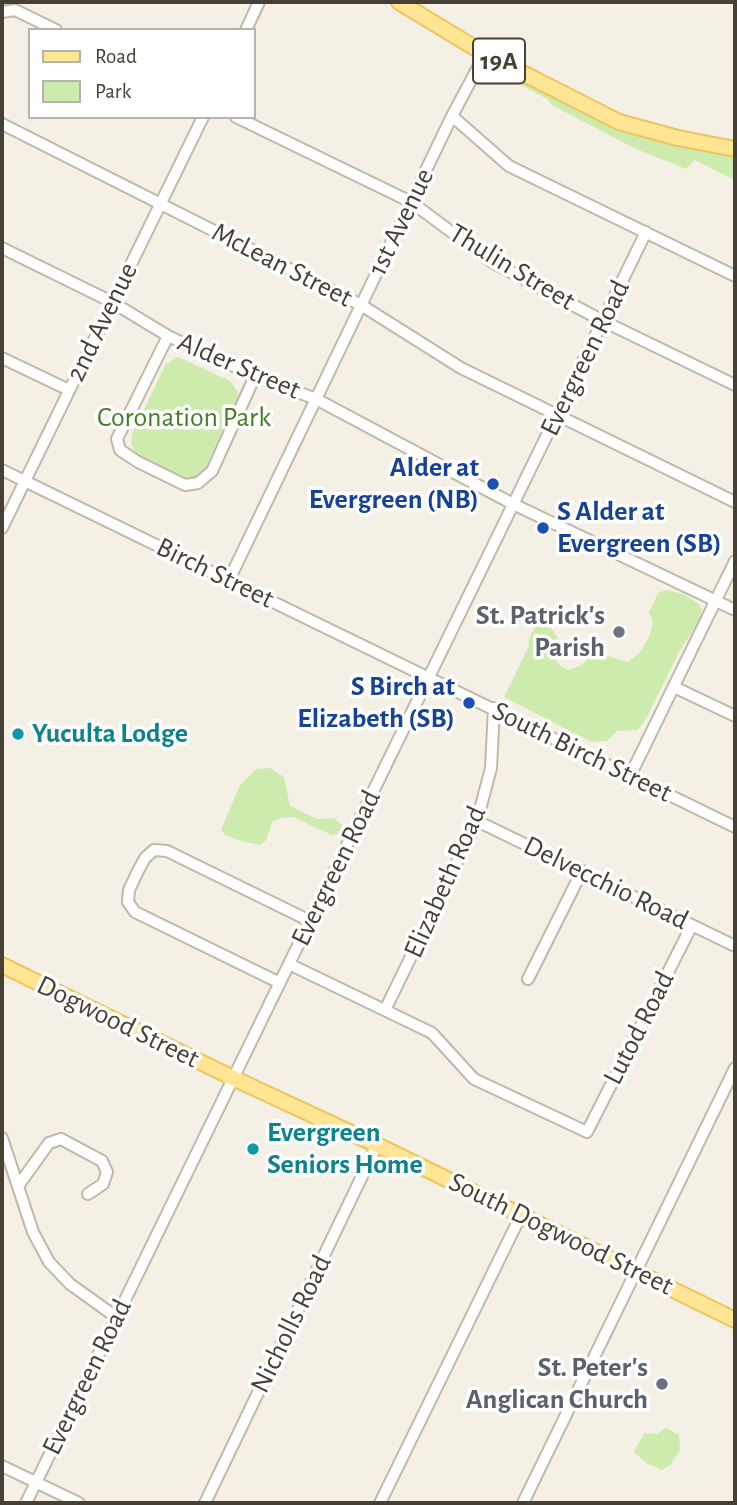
<!DOCTYPE html>
<html>
<head>
<meta charset="utf-8">
<style>
  body { margin:0 }
  #map { position:relative; width:737px; height:1505px; overflow:hidden; background:#f4f0e6; font-family:"Alegreya Sans",sans-serif }
  canvas { display:block }
  .frame { position:absolute; inset:0; border:4px solid #474135; pointer-events:none }
  .legend { position:absolute; left:28px; top:28px; width:228px; height:91px; box-sizing:border-box; background:#fff; border:2px solid #b5b3ae; margin:0; padding:9px 12px; list-style:none; font-size:21px; color:#474135 }
  .legend li { display:flex; align-items:center; gap:14px; height:35px }
  .legend b { width:35px; border:2px solid #b5b3ae }
</style>
</head>
<body>
<div id="map">
<canvas width="737" height="1505"></canvas>
<div class="frame"></div>
<ul class="legend">
<li><b style="height:9px;background:#ffe594"></b>Road</li>
<li><b style="height:19px;background:#ccebac"></b>Park</li>
</ul>
</div>
<script>
const ctx = document.querySelector('canvas').getContext('2d');
ctx.lineJoin = 'round';
function paint(path, color) {
  ctx.fillStyle = color;
  ctx.fill(path, 'evenodd');
}
function shape(rows) {
  const path = new Path2D();
  for (const r of rows) {
    path.moveTo(r[0], r[1]);
    for (let i = 2; i < r.length; i += 2) path.lineTo(r[i], r[i + 1]);
  }
  return path;
}
function trace(path, color, width, dash) {
  ctx.strokeStyle = color;
  ctx.lineWidth = width;
  ctx.lineCap = dash ? 'butt' : 'round';
  ctx.setLineDash(dash || []);
  ctx.stroke(path);
}
function drawText(font, color, halo, rows, align = 'center') {
  ctx.font = font + ' "Alegreya Sans",sans-serif';
  ctx.lineWidth = 7;
  ctx.setLineDash([]);
  ctx.textBaseline = 'middle';
  ctx.strokeStyle = halo;
  ctx.fillStyle = color;
  for (const [text, x, y, turn = 0] of rows) {
    ctx.save();
    ctx.translate(x, y);
    ctx.rotate((+turn || 0) * Math.PI / 180);
    ctx.textAlign = isNaN(turn) ? turn : align;
    if (halo) ctx.strokeText(text, 0, 0);
    ctx.fillText(text, 0, 0);
    ctx.restore();
  }
}
const green = shape([
  [490,64,524,81,706,150,735,157,735,180,695,160,686,169,636,149,552,105,547,99,505,76,489,65],
  [178,357,230,381,238,392,237,399,203,472,192,479,185,479,138,457,131,443,132,434,166,364],
  [666,590,683,594,699,604,702,610,699,621,679,652,647,717,638,730,617,731,607,741,591,742,504,697,529,646,529,639,538,620,548,623,558,638,553,654,559,665,568,670,580,666,589,658,604,655,628,662,640,652,650,635,653,621,649,613,658,593],
  [270,768,284,777,290,806,317,819,334,818,342,825,338,834,332,835,293,817,281,818,272,822,266,840,261,845,241,841,225,835,221,830,240,785,256,769],
  [666,1428,679,1435,680,1450,670,1465,662,1470,646,1463,634,1452,644,1433,657,1434]
]);
const minor = shape([
  [2,12,15,10,56,30],
  [246,30,259,2],
  [452,116,509,166,735,276],
  [236,117,411,202,492,262,603,321,735,385],
  [2,124,361,305,461,368,735,502],
  [2,248,112,302,168,336,255,376,316,399,513,504,735,610],
  [168,336,117,439,120,450,138,462,185,485,198,483,212,471,255,376],
  [2,358,69,390],
  [2,470,735,827],
  [2,528,203,117],
  [229,580,452,116,485,54],
  [674,687,735,716],
  [631,774,735,561],
  [477,821,735,946],
  [289,964,432,1033,474,1079,587,1132,692,925],
  [528,979,582,871],
  [280,983,135,912,128,902,129,890,138,871,145,858,154,850,167,851,310,921],
  [385,1010,477,821,491,768,494,708],
  [2,1138,33,1232,49,1262,70,1284,116,1317],
  [18,1186,49,1143,61,1139,102,1161,107,1172,103,1184,88,1194],
  [2,1466,79,1503],
  [26,1503,646,232],
  [205,1503,377,1145],
  [380,1503,521,1215],
  [523,1503,735,1068]
]);
const major = shape([
  [399,2,485,54,619,122,678,138,735,149],
  [2,965,233,1078,377,1145,735,1320]
]);
const markers = [
  [493,484,7,"#1a4fb4"],
  [543,528,7,"#1a4fb4"],
  [619,632,7,"#6b7280"],
  [469,703,7,"#1a4fb4"],
  [18,734,7,"#0f9aa8"],
  [253,1149,7,"#0f9aa8"],
  [662,1384,7,"#6b7280"]
];
const shields = [
  [499,61,52]
];
const shieldNames = [
  ["19A",499,61]
];
const streetNames = [
  ["1st Avenue",401,222,-64],
  ["McLean Street",282,265,27],
  ["Thulin Street",512,267,31],
  ["2nd Avenue",102,322,-64],
  ["Evergreen Road",585,358,-64],
  ["Alder Street",239,366,23],
  ["Birch Street",215,573,26],
  ["South Birch Street",582,752,26],
  ["Evergreen Road",336,868,-64],
  ["Elizabeth Road",445,882,-66],
  ["Delvecchio Road",606,883,26],
  ["Dogwood Street",118,1022,26],
  ["Lutod Road",639,1028,-63],
  ["South Dogwood Street",561,1234,26],
  ["Nicholls Road",291,1324,-64],
  ["Evergreen Road",87,1377,-64]
];
const parkNames = [
  ["Coronation Park",184,418]
];
const transitNames = [
  ["Alder at",479,468],
  ["Evergreen (NB)",479,500],
  ["S Alder at",557,512,"left"],
  ["Evergreen (SB)",557,544,"left"],
  ["S Birch at",455,687],
  ["Elizabeth (SB)",455,719]
];
const worshipNames = [
  ["St. Patrick's",605,616],
  ["Parish",605,648],
  ["St. Peter's",648,1368],
  ["Anglican Church",648,1400]
];
const cultureNames = [
  ["Yuculta Lodge",32,734],
  ["Evergreen",267,1133],
  ["Seniors Home",267,1165]
];
paint(green, '#ccebac');
trace(minor, '#c0b9a8', 14);
trace(major, '#ebc65e', 18);
trace(minor, '#fff', 10);
trace(major, '#ffe594', 14);
for (const [x, y, r, color] of markers) {
  const dot = new Path2D();
  dot.arc(x, y, r, 0, 2 * Math.PI);
  ctx.fillStyle = color;
  ctx.fill(dot);
  trace(dot, '#fff', 2.5);
}
for (const [x, y, w] of shields) {
  const box = new Path2D();
  box.roundRect(x - w / 2, y - 22.5, w, 45, 5);
  ctx.fillStyle = '#fff';
  ctx.fill(box);
  trace(box, '#474135', 2);
}
drawText('bold 26px', '#474135', null, shieldNames);
drawText('28px', '#474135', '#fff', streetNames);
drawText('28px', '#437d24', '#fff', parkNames);
drawText('bold 28px', '#164399', '#fff', transitNames, 'right');
drawText('bold 28px', '#5b616d', '#fff', worshipNames, 'right');
drawText('bold 28px', '#0d838f', '#fff', cultureNames, 'left');
</script>
</body>
</html>
